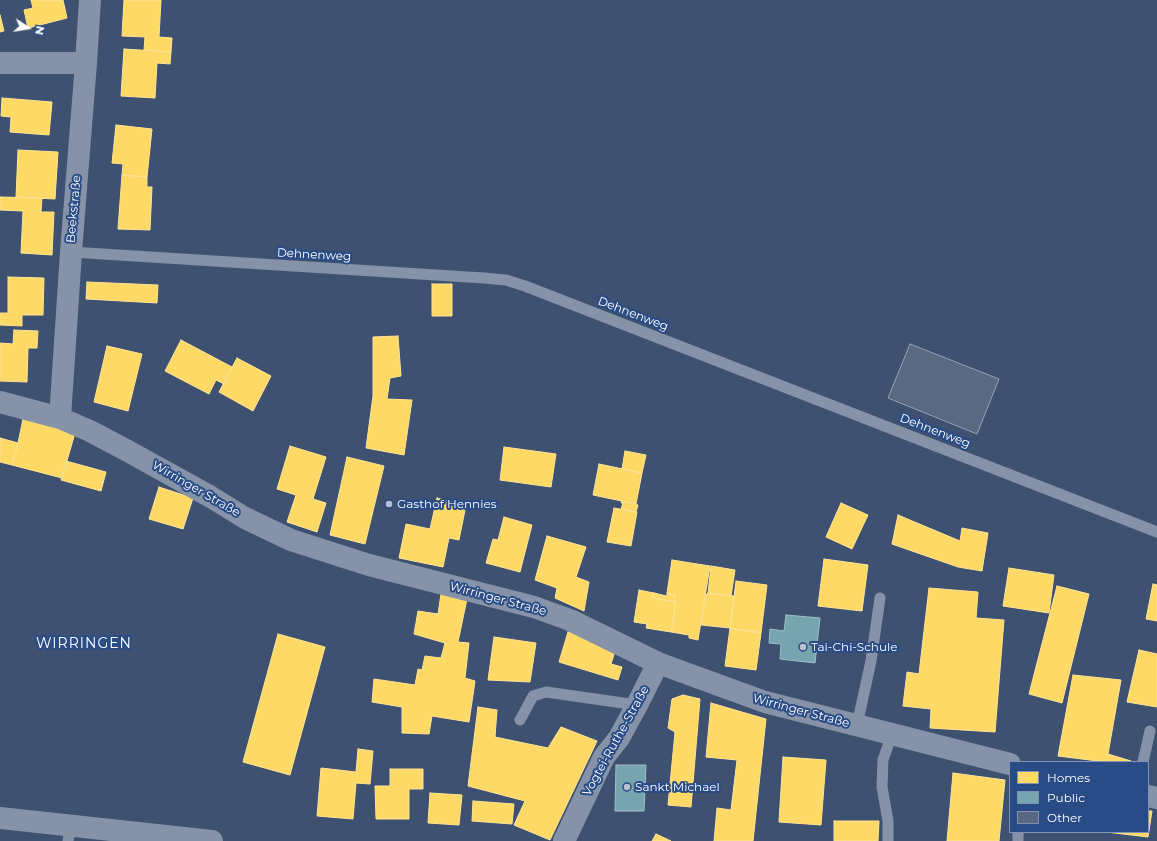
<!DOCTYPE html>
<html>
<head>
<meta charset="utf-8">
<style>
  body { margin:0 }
  #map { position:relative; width:1157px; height:841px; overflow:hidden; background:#3e5171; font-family:Montserrat,sans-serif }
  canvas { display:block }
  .legend { position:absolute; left:1009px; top:761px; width:140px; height:72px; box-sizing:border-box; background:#294b86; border:1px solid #7f93b6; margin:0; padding:5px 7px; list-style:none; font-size:12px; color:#fff }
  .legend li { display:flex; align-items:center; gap:8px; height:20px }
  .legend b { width:20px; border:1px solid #7f93b6 }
  .north { position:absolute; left:8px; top:8px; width:40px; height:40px; -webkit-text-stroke:3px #294b86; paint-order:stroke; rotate:102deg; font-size:11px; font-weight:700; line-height:16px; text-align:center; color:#fff }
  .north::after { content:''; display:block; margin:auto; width:14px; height:18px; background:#fff; clip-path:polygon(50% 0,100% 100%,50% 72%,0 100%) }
</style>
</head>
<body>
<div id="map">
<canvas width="1157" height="841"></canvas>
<ul class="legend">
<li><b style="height:11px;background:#ffd966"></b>Homes</li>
<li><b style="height:11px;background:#76a5af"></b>Public</li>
<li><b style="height:11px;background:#5a6982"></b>Other</li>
</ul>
<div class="north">N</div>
</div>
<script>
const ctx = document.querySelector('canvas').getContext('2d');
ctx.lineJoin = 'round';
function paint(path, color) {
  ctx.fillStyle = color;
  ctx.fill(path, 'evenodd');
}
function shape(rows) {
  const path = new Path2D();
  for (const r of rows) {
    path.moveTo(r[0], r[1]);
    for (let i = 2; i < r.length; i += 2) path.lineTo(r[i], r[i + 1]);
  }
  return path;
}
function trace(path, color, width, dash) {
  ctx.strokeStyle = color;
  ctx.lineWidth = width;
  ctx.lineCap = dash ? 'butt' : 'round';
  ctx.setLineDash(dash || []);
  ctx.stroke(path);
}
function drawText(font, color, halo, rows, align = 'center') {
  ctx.font = font + ' Montserrat,sans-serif';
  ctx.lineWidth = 4;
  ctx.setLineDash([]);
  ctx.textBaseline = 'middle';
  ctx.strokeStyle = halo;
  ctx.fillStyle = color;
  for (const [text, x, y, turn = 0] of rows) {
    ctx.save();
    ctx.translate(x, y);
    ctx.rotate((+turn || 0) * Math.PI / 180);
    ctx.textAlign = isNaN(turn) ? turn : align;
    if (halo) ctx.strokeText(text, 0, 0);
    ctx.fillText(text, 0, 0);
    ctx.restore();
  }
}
const homes = shape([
  [31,0,63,0,67,18,28,28,24,10,33,8,31,0],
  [124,0,161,0,159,37,172,38,171,52,144,50,145,37,122,36,124,0],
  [0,15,4,31,0,32,0,15],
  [124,49,171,52,170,64,157,63,155,98,121,96,124,49],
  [2,98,52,102,49,135,10,132,11,117,1,116,2,98],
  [116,125,152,129,147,177,122,175,123,164,112,163,116,125],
  [18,150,58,152,55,199,16,197,18,150],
  [122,175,147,177,147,187,152,187,150,230,118,229,122,175],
  [0,197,42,198,41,212,54,212,52,255,21,253,23,211,0,210,0,197],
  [8,277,44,278,43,315,22,315,22,326,0,325,0,313,8,313,8,277],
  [87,282,158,285,157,303,86,299,87,282],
  [432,284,452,284,452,316,432,316,432,284],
  [14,330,38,331,37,348,28,348,27,382,0,381,0,343,13,344,14,330],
  [398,336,401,376,390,378,387,399,412,400,404,455,366,448,373,396,373,337,398,336],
  [181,340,232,367,224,384,216,380,209,394,165,371,181,340],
  [107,346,142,354,128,411,94,402,107,346],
  [237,358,271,376,253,411,219,392,237,358],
  [23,419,75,433,62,478,12,465,18,443,23,419],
  [0,438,18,443,12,465,0,462,0,438],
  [290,446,326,457,313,499,326,503,317,532,287,522,296,495,277,489,290,446],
  [504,447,556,454,551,487,500,480,504,447],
  [625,451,646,455,642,473,622,469,625,451],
  [347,457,384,466,365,544,330,535,347,457],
  [66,461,106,472,101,491,61,480,66,461],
  [599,464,642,473,636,504,593,495,599,464],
  [159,487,193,498,183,529,149,519,159,487],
  [437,498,466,505,459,540,449,538,443,567,399,558,406,524,430,529,437,498],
  [622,501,638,505,636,512,621,509,623,503,621,503,622,501],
  [841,503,868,515,852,549,826,537,841,503],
  [614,508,637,512,631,546,607,542,614,508],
  [898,515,960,541,962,528,988,533,982,571,958,567,892,544,898,515],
  [504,517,532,525,520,572,486,563,493,539,498,540,504,517],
  [547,536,586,547,576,577,589,582,584,611,555,598,557,588,535,580,547,536],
  [824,559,868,565,862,611,818,606,824,559],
  [672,560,710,566,698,640,689,638,689,635,671,632,676,602,674,602,675,596,667,593,672,560],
  [711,566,735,570,731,596,708,593,711,566],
  [1009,568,1054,575,1049,613,1003,606,1009,568],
  [736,581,767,585,761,633,730,628,736,581],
  [1153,584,1157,585,1157,621,1146,619,1153,584],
  [1057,586,1089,594,1062,703,1029,694,1057,586],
  [929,588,978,592,976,618,1004,620,995,732,930,728,931,709,903,706,907,672,919,674,929,588],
  [639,590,654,593,653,598,676,602,671,632,646,628,647,624,634,622,639,590],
  [654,593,667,596,667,593,675,596,674,602,653,598,654,593],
  [708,593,734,596,730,628,701,625,706,595,708,593],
  [441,594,467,599,458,642,469,643,465,678,475,681,469,722,432,716,429,734,402,733,402,707,372,702,374,679,415,685,418,669,422,670,425,656,441,658,445,643,414,634,418,611,438,614,441,594],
  [730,628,761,633,756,670,725,666,730,628],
  [568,632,616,648,611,664,622,667,618,680,559,662,568,632],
  [278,634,325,647,290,775,243,762,278,634],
  [494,637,536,643,530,682,488,680,494,637],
  [1139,650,1157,654,1157,707,1127,702,1139,650],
  [1073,675,1121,680,1108,754,1131,761,1131,762,1106,762,1058,756,1073,675],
  [683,695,700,699,691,807,668,805,675,732,668,728,672,699,683,695],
  [711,703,766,719,753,841,714,841,717,808,731,810,737,760,706,757,711,703],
  [478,707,497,710,495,737,548,748,561,727,597,741,550,840,514,825,525,801,468,786,478,707],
  [358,749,373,751,370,784,356,783,353,819,317,816,321,768,356,772,358,749],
  [783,757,826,760,821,825,779,822,783,757],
  [390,769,423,769,423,789,409,789,409,819,376,819,375,786,390,786,390,769],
  [953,773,1005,780,999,841,947,841,953,773],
  [430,793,462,795,459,825,428,823,430,793],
  [473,801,514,804,512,824,472,821,473,801],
  [1148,811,1152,811,1148,837,1106,832,1148,832,1148,811],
  [834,821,879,821,878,841,834,841,834,821],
  [656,834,671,841,652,841,656,834]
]);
const public = shape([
  [786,615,820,618,815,663,780,659,781,644,769,643,770,629,784,631,786,615],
  [616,765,646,765,644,811,615,811,616,765]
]);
const building = shape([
  [910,344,999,379,977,434,888,398,910,344]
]);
const service = shape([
  [71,252,484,278,506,280,525,286,1157,532],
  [520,720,533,696,546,692,637,705],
  [857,725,871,661,880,598],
  [1143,762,1150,731],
  [1018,832,1018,841],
  [68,841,71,825],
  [888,841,888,821,882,787,883,760,892,734]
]);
const minor = shape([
  [0,63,86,63],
  [0,402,60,418,90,431,126,450,211,497,245,518,291,540,369,565,534,607,570,620,658,663,765,702,1010,764],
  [60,418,71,252,86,63,90,0],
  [1148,796,1157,798],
  [0,818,212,841],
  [564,841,604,757,619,738,637,705,658,663]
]);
const markers = [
  [389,504,4,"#bbc2cd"],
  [803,647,4,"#bbc2cd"],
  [627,787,4,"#bbc2cd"]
];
const streetNames = [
  ["Beekstraße",74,209,-85],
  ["Dehnenweg",314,255,3],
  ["Dehnenweg",633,314,21],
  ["Dehnenweg",935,431,21],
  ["Wirringer Straße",196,489,30],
  ["Wirringer Straße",498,599,15],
  ["Wirringer Straße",801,711,15],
  ["Vogtei-Ruthe-Straße",616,741,-61]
];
const poiNames = [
  ["Gasthof Hennies",397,504],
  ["Tai-Chi-Schule",811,647],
  ["Sankt Michael",635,787]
];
const quarterNames = [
  ["WIRRINGEN",84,644]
];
paint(homes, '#ffd966');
trace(homes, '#ffe494', 1);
paint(public, '#76a5af');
trace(public, '#9fc0c7', 1);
paint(building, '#5a6982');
trace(building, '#98a3b5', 1);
trace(service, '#8592a7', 11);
trace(minor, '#8592a7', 22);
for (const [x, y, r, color] of markers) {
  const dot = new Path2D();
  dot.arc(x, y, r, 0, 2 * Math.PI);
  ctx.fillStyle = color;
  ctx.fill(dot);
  trace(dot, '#294b86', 1.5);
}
drawText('12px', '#fff', '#294b86', streetNames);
drawText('12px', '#fff', '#294b86', poiNames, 'left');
ctx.letterSpacing = '1px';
drawText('14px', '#fff', '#294b86', quarterNames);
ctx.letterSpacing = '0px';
</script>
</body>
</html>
